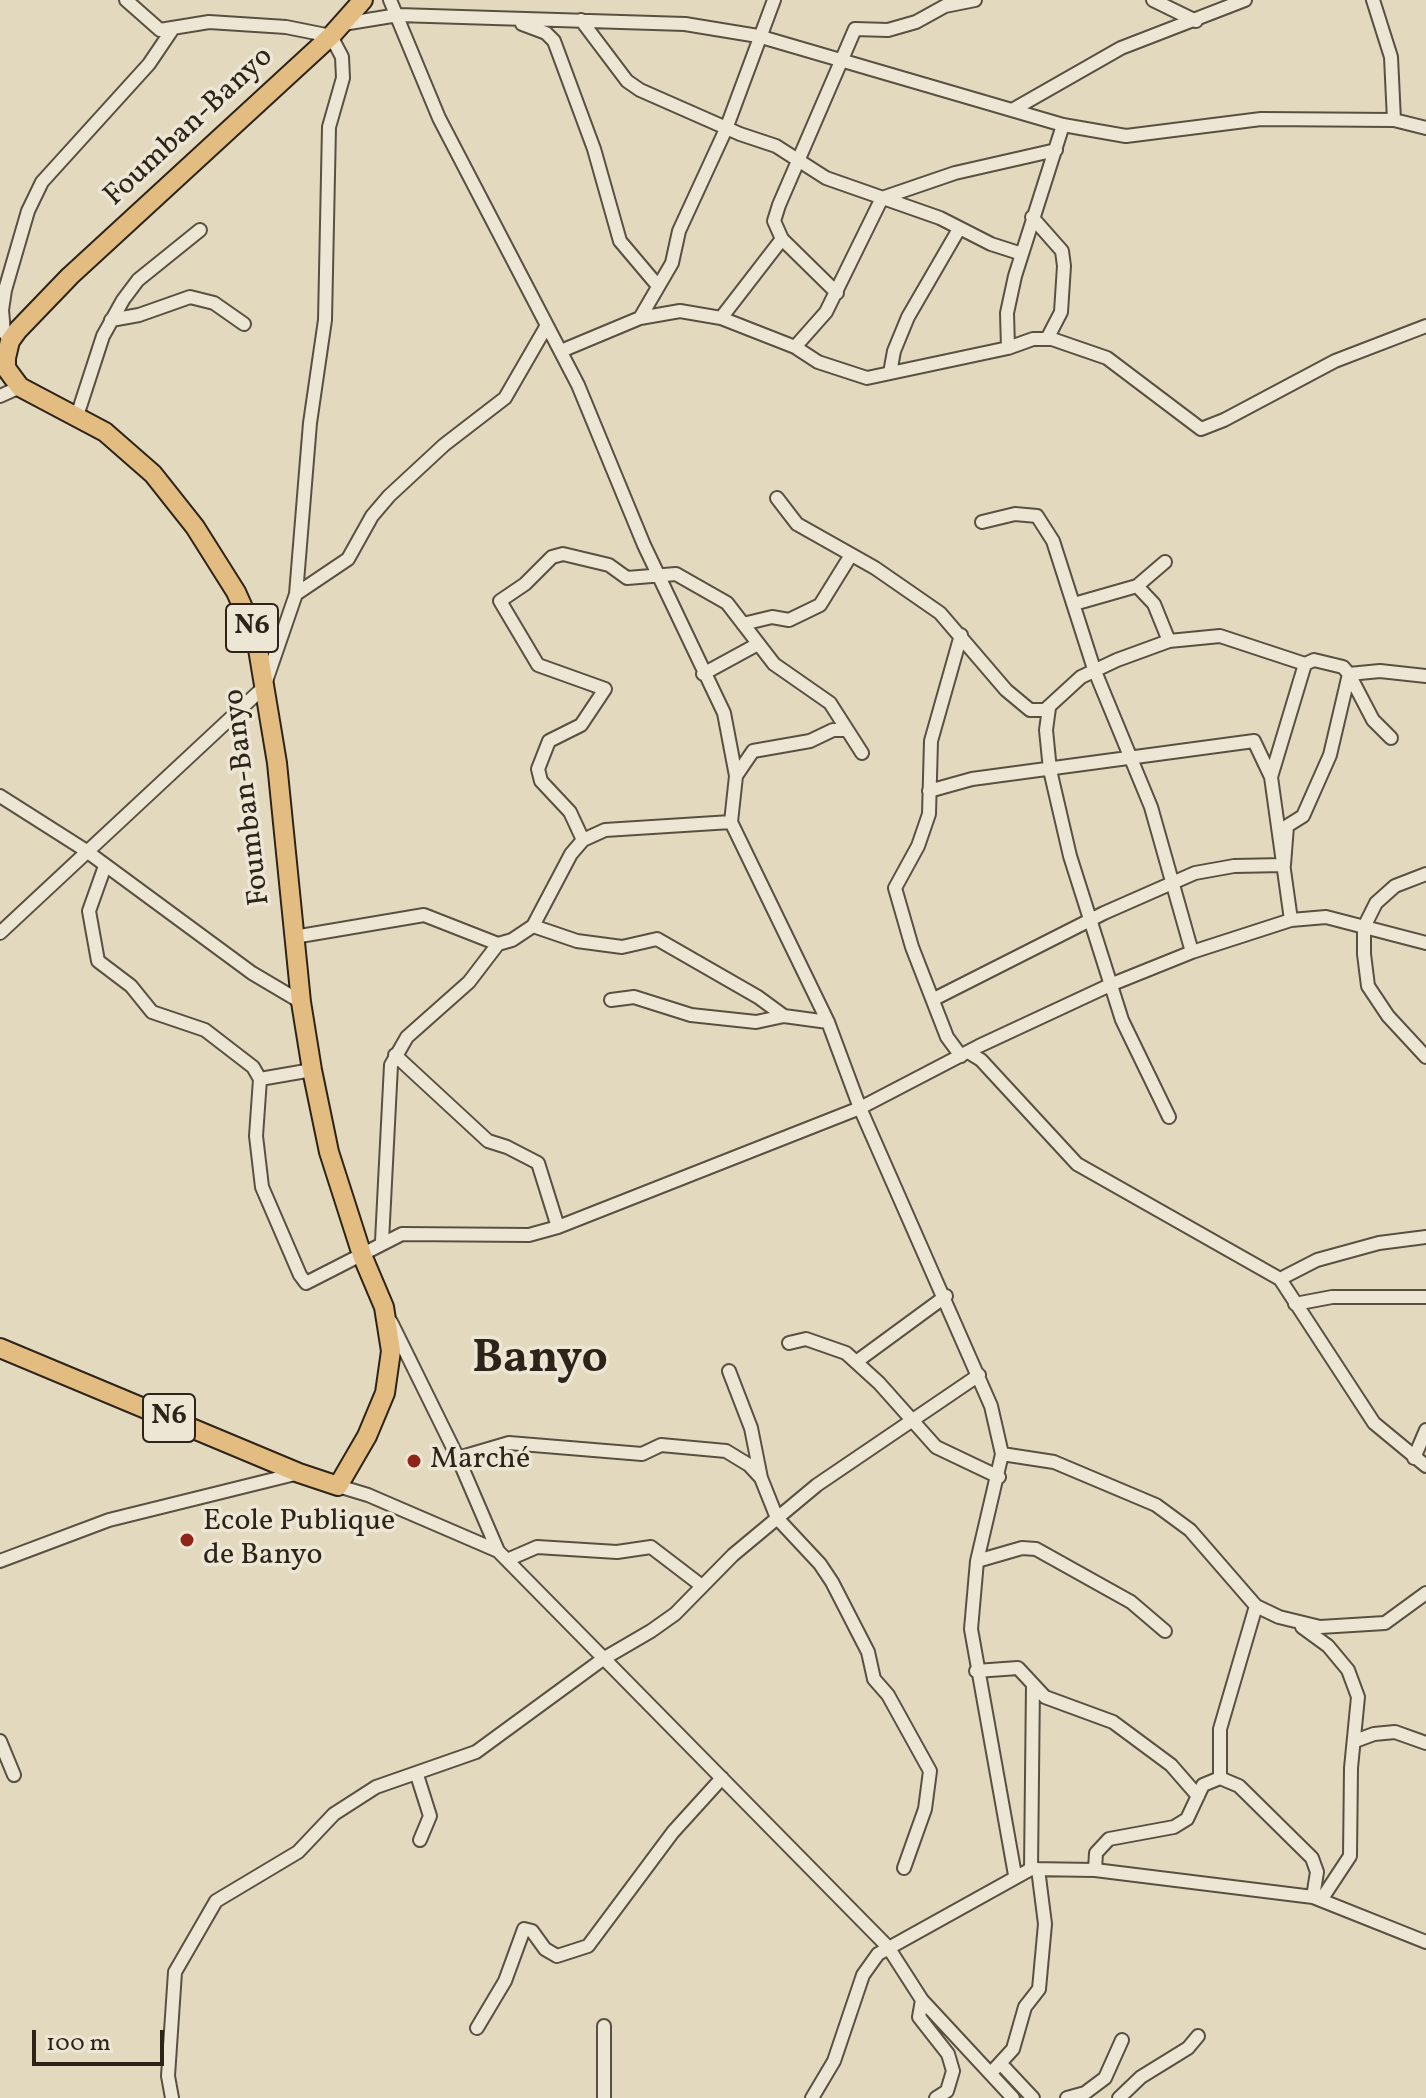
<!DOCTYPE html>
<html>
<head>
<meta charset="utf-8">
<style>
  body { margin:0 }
  #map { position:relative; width:1426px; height:2098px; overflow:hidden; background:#e3d9bf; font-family:Vollkorn,serif }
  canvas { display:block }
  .scale { position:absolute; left:32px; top:2030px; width:132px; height:36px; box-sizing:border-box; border:4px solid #2d2318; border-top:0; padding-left:10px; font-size:24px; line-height:28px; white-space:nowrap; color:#2d2318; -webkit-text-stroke:6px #ede6d5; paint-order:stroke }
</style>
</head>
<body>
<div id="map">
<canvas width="1426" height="2098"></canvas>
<div class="scale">100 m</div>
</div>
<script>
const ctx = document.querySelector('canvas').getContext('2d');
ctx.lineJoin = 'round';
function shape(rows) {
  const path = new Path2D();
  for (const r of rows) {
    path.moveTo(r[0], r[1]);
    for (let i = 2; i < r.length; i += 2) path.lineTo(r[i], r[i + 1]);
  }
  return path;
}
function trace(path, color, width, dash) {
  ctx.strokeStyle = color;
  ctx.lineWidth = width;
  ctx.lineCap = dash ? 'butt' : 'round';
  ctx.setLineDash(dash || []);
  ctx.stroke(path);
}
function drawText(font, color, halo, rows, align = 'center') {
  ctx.font = font + ' Vollkorn,serif';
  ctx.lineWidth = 7;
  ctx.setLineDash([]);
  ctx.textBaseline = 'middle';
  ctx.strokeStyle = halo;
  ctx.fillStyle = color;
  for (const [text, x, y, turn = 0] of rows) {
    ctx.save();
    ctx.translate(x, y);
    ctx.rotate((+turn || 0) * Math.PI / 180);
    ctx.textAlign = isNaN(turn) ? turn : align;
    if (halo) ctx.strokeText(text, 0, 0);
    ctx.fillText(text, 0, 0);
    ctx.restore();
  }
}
const minor = shape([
  [390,0,439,118,578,385,644,545,724,713,736,776,731,822,828,1022,860,1108,991,1406,1002,1454,977,1561,971,1629,1015,1875],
  [1153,0,1196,21],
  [1373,0,1391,57,1394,120],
  [581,20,627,81,640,90,740,134,776,146,826,178,940,218,991,244,1022,254],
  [343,24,398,15,685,24,758,36,1063,125,1126,136,1261,119,1394,120,1426,128],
  [522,24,546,33,554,41,594,149,620,241,658,286],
  [1014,109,1121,48,1245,0],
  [1032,217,1062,251,1064,266,1061,312,1047,339],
  [782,239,837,293],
  [640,318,672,263,679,231,726,129,774,0],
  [721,318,782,239,774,221,779,205,855,29,888,30,916,22,945,6,975,0],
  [111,320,139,315,190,297,214,303,244,324],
  [10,341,4,332,2,310,5,290,28,211,42,182,149,64,172,30],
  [795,347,826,312,882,198,955,173,1056,150],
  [1008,348,1007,313,1015,276,1063,125],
  [561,351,640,318,680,311,721,318,795,347,818,362,867,378,1008,348,1033,339,1052,339,1107,358,1201,429,1224,420,1335,361,1426,326],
  [890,373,894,351,908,317,959,229],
  [0,396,20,387],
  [77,416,103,336,123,300,138,280,200,230],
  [777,498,797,524,875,568,940,613,1006,690,1030,710,1045,710,1081,677,1117,660,1169,641,1220,636,1305,664,1314,660,1343,667,1349,674,1380,671,1426,676],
  [982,522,1015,514,1037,516,1053,541,1094,669,1151,807,1192,952],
  [1137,586,1154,604,1169,641],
  [296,594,348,559,372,516,389,496,444,445,505,398,546,327],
  [1074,604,1137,586,1165,562],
  [743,624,772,617,789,620,820,605,851,555],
  [703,674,758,644],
  [1349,674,1373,720,1391,738],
  [1049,708,1046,730,1050,770,1070,856,1122,1020,1169,1117],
  [736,776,753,751,810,741,833,730,846,730],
  [929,791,972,779,1254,741,1271,777],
  [0,796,85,850,252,973,301,1002],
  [583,840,570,812,541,781,538,769,549,741,581,725,605,689,538,665,500,601,525,584,552,557,563,554,609,565,627,578,676,574,727,603,774,664,830,703,862,753],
  [105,866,89,911,98,961,131,986,152,1012,205,1030,253,1067,260,1079,256,1136,262,1187,300,1275,306,1283,402,1234,529,1235,558,1227,860,1108,979,1046,1110,985,1192,952,1291,920,1326,917,1426,943],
  [1426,874,1395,886,1376,903,1364,927,1364,954,1368,986,1388,1016,1426,1057],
  [1291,920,1271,777,1305,664],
  [533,926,577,941,622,947,657,939,758,997,784,1016,828,1022],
  [0,933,264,687,296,594,310,423,325,320,329,127,343,78,342,57,331,36,286,27,209,22,160,30,126,0],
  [294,937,424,915,498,944,512,940,533,926,571,854,583,840,605,830,731,822],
  [934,999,1104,913,1195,873,1234,866,1284,865,1287,826,1303,816,1330,755,1349,674],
  [611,1000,634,997,691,1015,756,1022,784,1016],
  [968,1052,981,1060,1077,1164,1280,1279,1374,1423,1426,1466],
  [395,1055,488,1141,507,1147,538,1163,558,1227],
  [961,1056,947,1037,912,947,895,888,918,846,929,814,931,741,961,635],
  [260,1079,312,1070],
  [382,1241,391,1065,407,1037,469,982,498,944],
  [1280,1279,1317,1260,1379,1243,1426,1237],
  [1295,1304,1332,1297,1426,1297],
  [391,1322,458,1458,498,1551],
  [789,1343,806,1339,846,1353,879,1383,936,1447,999,1477],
  [856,1362,946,1296],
  [729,1371,751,1428,761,1478],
  [1002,1454,1054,1462,1156,1505,1190,1530,1256,1606,1279,1617,1320,1627,1385,1623,1426,1593],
  [458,1458,509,1443,642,1454,661,1445,726,1451,749,1465,761,1478,777,1518,820,1564,832,1582,868,1652,874,1679,888,1695,930,1771,925,1809,904,1868],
  [1414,1458,1426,1430],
  [338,1486,368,1495,498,1551,888,1947,922,2000,1013,2098],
  [507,1560,537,1547,617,1552,651,1547,702,1586],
  [0,1561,109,1520,299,1473],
  [977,1561,1022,1548,1036,1549,1131,1602,1165,1631],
  [1256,1606,1220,1729,1220,1778,1239,1786,1312,1858,1317,1872,1313,1897],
  [1302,1627,1328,1646,1348,1670,1358,1697,1351,1768,1350,1856,1321,1900],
  [976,1671,1018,1668,1045,1697,1113,1722,1171,1765,1198,1796],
  [0,1741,14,1775],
  [1355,1741,1374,1734,1395,1732,1426,1743],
  [417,1775,430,1816,420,1840],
  [1031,1869,1033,1684],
  [1095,1870,1096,1853,1109,1839,1174,1827,1187,1819,1203,1785,1220,1778],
  [922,2000,919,2017,948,2054,953,2071,947,2091,936,2098],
  [604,2026,604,2098],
  [477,2028,505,1981,524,1929,532,1931,545,1949,557,1956,588,1946,673,1832,722,1778],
  [1002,2065,1033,2098],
  [991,2073,1013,2049,1025,2007,1039,1989,1045,1924,1038,1869],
  [172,2098,168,2076,175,1972,216,1901,298,1852,334,1814,376,1787,476,1752,603,1659,651,1631,675,1614,733,1555,817,1485,979,1375],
  [812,2098,834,2061,863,1975,878,1954,1031,1869,1095,1870,1313,1897,1426,1942],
  [1067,2098,1085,2093,1105,2078,1122,2040],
  [1119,2098,1141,2077,1188,2048,1198,2036]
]);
const highway = shape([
  [0,1348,299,1473,338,1486,367,1436,385,1393,391,1351,384,1307,362,1255,329,1152,312,1070,301,1002,277,763,256,637,236,592,195,527,153,474,105,432,20,387,6,368,6,358,10,341,18,330,70,276,331,36,363,0]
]);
const markers = [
  [414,1461,8,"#8f2418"],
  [187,1540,8,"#8f2418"]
];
const shields = [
  [252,628,52],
  [169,1418,52]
];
const shieldNames = [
  ["N6",252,628],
  ["N6",169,1418]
];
const streetNames = [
  ["Foumban-Banyo",190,128,-43],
  ["Foumban-Banyo",249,797,-97]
];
const poiNames = [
  ["Marché",430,1461],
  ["Ecole Publique",203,1523],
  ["de Banyo",203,1557]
];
const townNames = [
  ["Banyo",540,1363]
];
trace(minor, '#5a5042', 16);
trace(highway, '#2d2318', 22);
trace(minor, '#ede6d5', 12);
trace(highway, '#e2bc80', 18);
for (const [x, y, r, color] of markers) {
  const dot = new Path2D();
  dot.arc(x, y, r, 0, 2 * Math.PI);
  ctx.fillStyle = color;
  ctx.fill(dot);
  trace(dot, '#ede6d5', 3);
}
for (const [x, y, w] of shields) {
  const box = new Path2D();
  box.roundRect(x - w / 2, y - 24, w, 48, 6);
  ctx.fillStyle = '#ede6d5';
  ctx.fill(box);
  trace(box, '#2d2318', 2);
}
drawText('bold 28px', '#2d2318', null, shieldNames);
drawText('30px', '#2d2318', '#ede6d5', streetNames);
drawText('30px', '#2d2318', '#ede6d5', poiNames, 'left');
drawText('bold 46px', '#2d2318', '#ede6d5', townNames);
</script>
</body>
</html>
